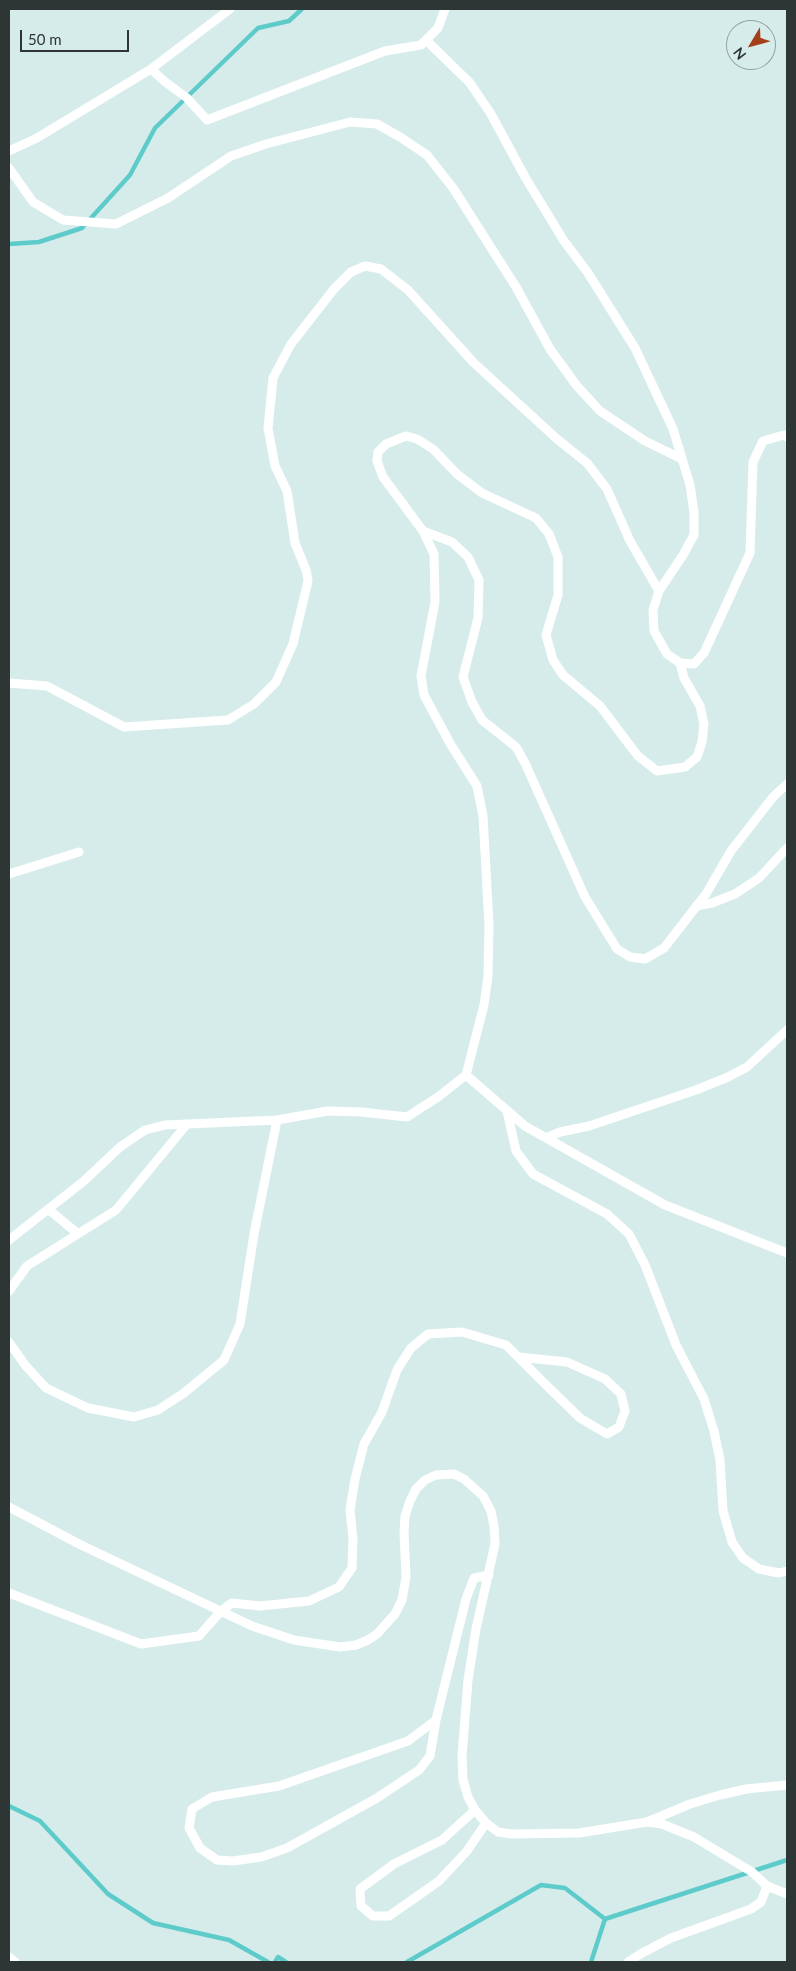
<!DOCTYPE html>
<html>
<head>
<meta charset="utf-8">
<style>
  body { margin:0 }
  #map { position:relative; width:796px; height:1971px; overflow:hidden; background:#d6eceb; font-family:Lato,sans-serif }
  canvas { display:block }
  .frame { position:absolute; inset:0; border:10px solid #2d3535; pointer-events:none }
  .north { position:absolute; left:726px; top:20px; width:50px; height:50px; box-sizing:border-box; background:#d6eceb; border:1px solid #92a3a2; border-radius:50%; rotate:233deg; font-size:14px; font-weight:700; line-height:20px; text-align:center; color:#2d3535 }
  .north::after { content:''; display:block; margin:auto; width:18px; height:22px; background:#a53f1a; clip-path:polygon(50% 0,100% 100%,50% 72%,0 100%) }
  .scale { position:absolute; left:20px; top:30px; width:109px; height:22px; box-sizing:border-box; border:2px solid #2d3535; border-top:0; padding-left:6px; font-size:15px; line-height:18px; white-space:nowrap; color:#2d3535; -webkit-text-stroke:4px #d6eceb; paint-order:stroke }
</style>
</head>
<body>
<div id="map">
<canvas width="796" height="1971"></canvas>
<div class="frame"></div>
<div class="north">N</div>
<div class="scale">50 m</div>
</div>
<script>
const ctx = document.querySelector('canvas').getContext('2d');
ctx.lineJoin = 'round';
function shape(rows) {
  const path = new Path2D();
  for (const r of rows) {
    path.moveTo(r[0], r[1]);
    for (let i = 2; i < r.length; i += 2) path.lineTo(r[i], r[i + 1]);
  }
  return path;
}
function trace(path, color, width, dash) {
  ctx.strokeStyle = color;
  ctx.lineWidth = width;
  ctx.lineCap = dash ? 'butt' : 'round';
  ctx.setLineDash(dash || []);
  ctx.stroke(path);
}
const stream = shape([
  [9,244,39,242,82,228,130,175,155,128,258,28,289,21,302,9],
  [9,1806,40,1821,108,1894,153,1923,229,1940,268,1962],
  [605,1919,787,1860],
  [275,1962,278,1957,286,1962],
  [407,1962,541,1885,565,1888,605,1919],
  [591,1962,605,1919]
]);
const service = shape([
  [426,40,470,83,491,114,525,177,564,241,588,273,635,348,673,429,690,485,694,512,694,535,683,555,659,591,653,610,654,631,667,654,680,663,694,664,704,653,750,553,753,462,763,441,784,435,787,437],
  [151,69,230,9],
  [9,151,37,138,151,69,164,81,187,98,207,120,385,51,421,45,438,28,445,9],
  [9,168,33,202,63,220,116,224,168,198,231,156,266,144,350,122,377,124,400,137,427,155,453,188,516,287,550,349,577,386,600,411,645,441,682,459],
  [423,531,452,542,468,557,479,580,478,618,463,677,472,702,482,720,516,747,525,763,585,897,617,949,630,957,645,959,664,948,706,894,731,851,773,797,787,784],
  [9,683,47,686,124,727,228,720,254,704,276,682,293,644,308,581,306,570,295,543,287,491,275,466,268,428,273,378,291,344,334,289,351,272,365,266,381,269,408,290,474,363,557,439,587,463,607,489,630,541,659,591],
  [9,874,79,852],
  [696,906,712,903,735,894,759,878,787,848],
  [466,1075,525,1126,665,1205,787,1253],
  [507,1111,516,1151,533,1174,607,1214,629,1234,645,1265,676,1345,704,1399,714,1431,720,1460,723,1511,732,1542,743,1558,759,1569,779,1573,787,1571],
  [546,1138,560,1132,589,1126,696,1090,728,1077,747,1067,787,1030],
  [48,1209,77,1233],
  [9,1240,84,1181,120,1147,145,1130,165,1125,277,1120,328,1111,361,1112,407,1117,438,1097,466,1075,484,1005,488,976,489,925,483,816,477,786,451,745,424,695,421,676,435,602,434,554,423,531,383,477,377,461,378,452,386,444,406,436,417,439,433,449,457,474,482,493,536,518,549,534,558,557,558,595,546,635,553,660,563,675,600,706,638,756,657,771,685,767,697,757,702,742,704,724,700,706,684,678,680,663],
  [9,1291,27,1266,116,1210,187,1124],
  [9,1342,25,1365,46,1388,88,1408,134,1417,158,1410,184,1393,224,1360,240,1324,254,1234,277,1120],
  [9,1507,81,1545,252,1626,294,1640,340,1647,356,1645,368,1640,377,1634,395,1614,402,1600,406,1577,404,1533,405,1516,410,1501,416,1489,425,1480,436,1475,454,1474,464,1479,483,1496,491,1511,494,1526,495,1544,476,1629,468,1680,462,1756,463,1780,468,1797,475,1810,486,1823,498,1832,511,1834,579,1833,647,1822,690,1804,720,1795,746,1789,787,1785],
  [9,1593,141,1644,199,1636,221,1611,232,1603,260,1606,309,1601,339,1587,352,1568,353,1539,350,1510,355,1479,364,1444,382,1412,397,1370,411,1348,428,1334,462,1332,506,1345,539,1378,580,1418,607,1434,619,1427,625,1411,621,1394,605,1379,567,1362,518,1357],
  [436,1720,408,1741,279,1786,212,1797,192,1809,189,1828,200,1848,217,1860,233,1861,261,1857,287,1848,377,1798,419,1770,430,1756,436,1720,466,1599,474,1578,489,1575],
  [475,1810,442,1840,394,1864,360,1889,361,1906,373,1916,389,1916,439,1881,467,1851,486,1823],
  [647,1822,662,1824,694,1837,752,1872,767,1886,787,1894],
  [9,1957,15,1962],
  [628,1962,642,1953,671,1938,751,1909,761,1902,767,1886]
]);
trace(stream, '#5ecbcb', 4.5);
trace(service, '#fff', 9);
</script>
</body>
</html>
